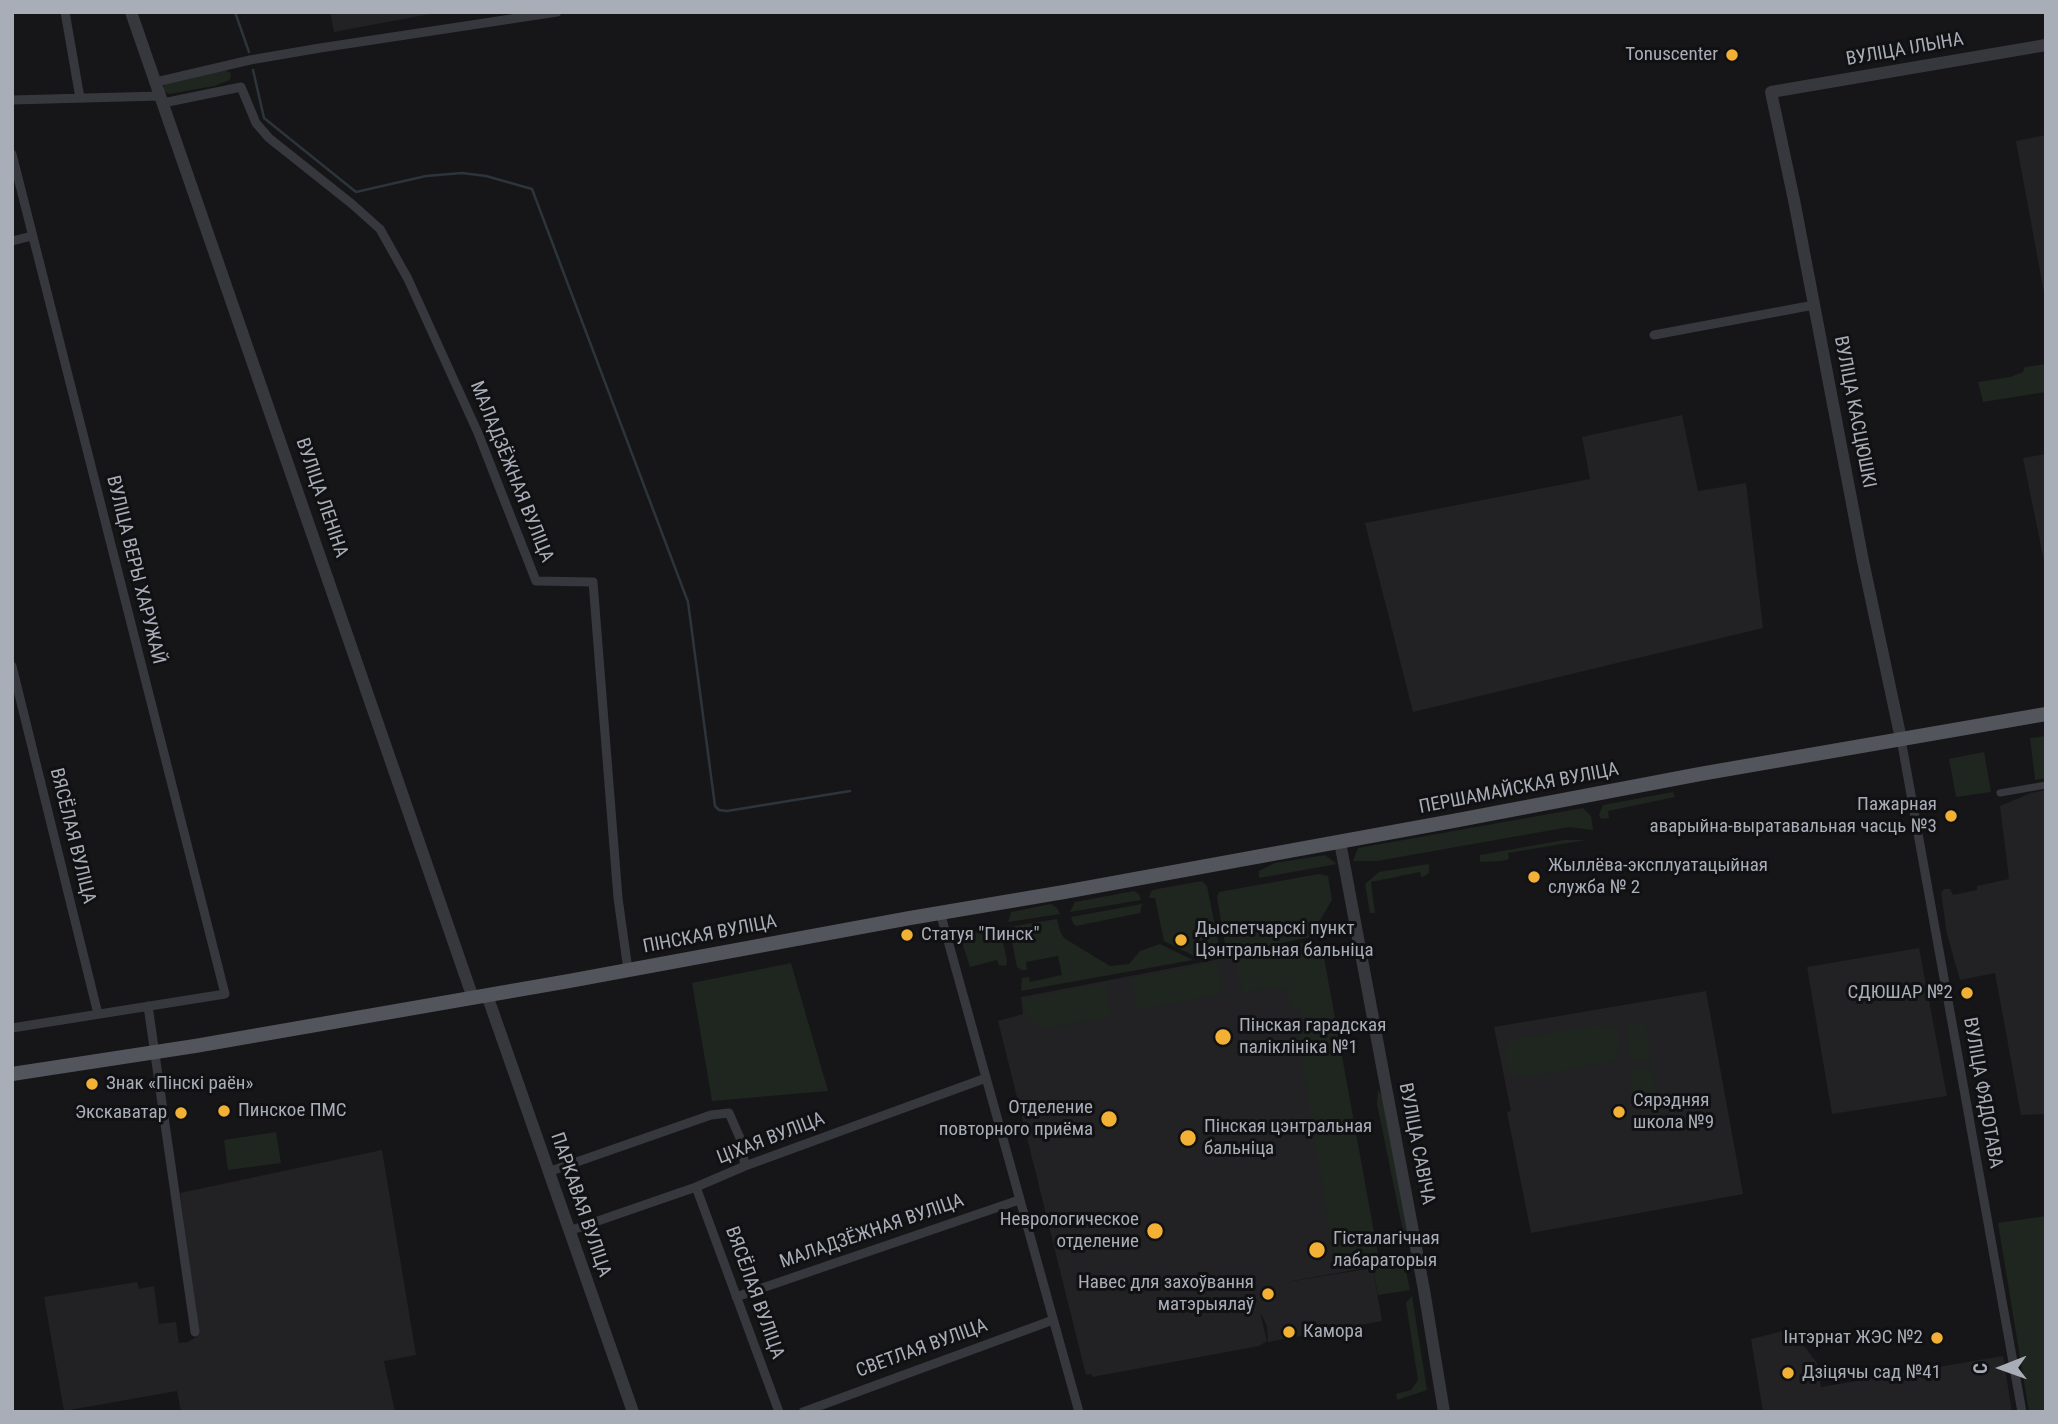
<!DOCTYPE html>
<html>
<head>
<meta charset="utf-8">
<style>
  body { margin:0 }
  #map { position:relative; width:2058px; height:1424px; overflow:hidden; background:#161618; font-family:"Roboto Condensed",sans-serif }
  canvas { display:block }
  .frame { position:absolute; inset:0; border:14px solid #a8adb8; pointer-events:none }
  .north { position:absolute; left:1967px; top:1333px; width:70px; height:70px; -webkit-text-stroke:5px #111113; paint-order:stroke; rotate:269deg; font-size:19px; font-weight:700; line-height:28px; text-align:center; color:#a8adb8 }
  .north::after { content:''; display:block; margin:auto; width:24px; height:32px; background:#a8adb8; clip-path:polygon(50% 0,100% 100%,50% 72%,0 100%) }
</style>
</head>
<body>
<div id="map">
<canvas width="2058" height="1424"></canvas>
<div class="frame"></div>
<div class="north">С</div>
</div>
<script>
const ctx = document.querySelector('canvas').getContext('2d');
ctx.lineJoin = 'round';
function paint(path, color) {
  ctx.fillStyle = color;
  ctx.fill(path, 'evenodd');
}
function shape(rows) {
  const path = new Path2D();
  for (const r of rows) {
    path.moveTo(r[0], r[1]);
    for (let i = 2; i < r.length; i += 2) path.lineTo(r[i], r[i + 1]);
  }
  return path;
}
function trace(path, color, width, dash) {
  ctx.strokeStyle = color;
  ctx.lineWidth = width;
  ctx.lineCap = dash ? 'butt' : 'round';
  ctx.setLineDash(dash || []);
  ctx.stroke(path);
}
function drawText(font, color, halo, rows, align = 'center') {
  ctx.font = font + ' "Roboto Condensed",sans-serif';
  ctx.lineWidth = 6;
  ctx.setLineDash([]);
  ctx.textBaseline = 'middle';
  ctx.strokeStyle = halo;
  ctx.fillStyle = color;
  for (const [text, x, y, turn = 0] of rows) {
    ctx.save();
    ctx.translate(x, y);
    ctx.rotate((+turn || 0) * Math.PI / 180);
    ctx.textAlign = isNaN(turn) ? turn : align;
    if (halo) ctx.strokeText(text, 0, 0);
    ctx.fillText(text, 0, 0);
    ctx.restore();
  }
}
const built = shape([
  [330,12,441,12,334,32],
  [2046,135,2046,304,2016,141],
  [1682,415,1698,491,1746,483,1763,628,1413,712,1365,523,1590,479,1582,437],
  [2046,454,2046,566,2045,566,2023,458],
  [2046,790,2046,1114,2021,1115,1995,973,1960,980,1947,934,1941,893,1944,889,1950,889,1953,895,1977,890,1977,886,2009,879,2000,806,2031,793],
  [1308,942,1315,944,1371,1259,1371,1267,1281,1283,1373,1268,1382,1321,1268,1342,1267,1326,1260,1312,1267,1341,1259,1346,1092,1377,1091,1374,1086,1375,998,1021,1023,1014,1021,997],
  [1919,948,1947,1096,1832,1114,1807,967],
  [1706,991,1743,1194,1531,1233,1507,1112,1511,1111,1494,1027],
  [382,1150,416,1355,384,1361,395,1412,181,1412,177,1391,64,1411,44,1297,137,1282,139,1289,154,1286,159,1324,176,1322,179,1343,188,1342,199,1335,180,1193],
  [1791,1329,1817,1363,1821,1387,2003,1356,2012,1412,1763,1412,1751,1339]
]);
const green = shape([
  [225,70,231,73,230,80,214,86,169,94,164,91,164,83],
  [2046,364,2046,392,1983,402,1978,382,2010,377,2023,372,2025,367],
  [2046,736,2046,778,2035,780,2030,738],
  [1984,752,1991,792,1956,797,1949,759],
  [1673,792,1675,797,1608,811,1609,818,1601,819,1599,815,1603,805],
  [1583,808,1591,816,1593,830,1569,827,1377,861,1353,861,1358,848],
  [1564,840,1586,840,1508,853,1509,859,1502,861,1480,862,1480,855],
  [1325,855,1337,864,1259,878,1259,871,1275,863],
  [1429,864,1429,873,1425,876,1421,877,1420,872,1371,882,1375,913,1370,913,1365,884,1379,872],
  [1319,874,1328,876,1332,900,1310,937,1231,954,1226,950,1217,897,1219,892],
  [1202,881,1207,886,1221,955,1198,958,1164,941,1155,898,1149,898,1151,891,1157,889],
  [1134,891,1139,894,1141,900,1070,912,1075,902],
  [1051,904,1057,908,1060,914,1008,922,1011,912],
  [1142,904,1140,913,1076,926,1073,923,1071,917],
  [1057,919,1060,931,1064,938,1110,966,1129,964,1140,951,1160,944,1193,960,1021,991,1022,978,1029,977,1030,982,1062,975,1058,956,1026,962,1027,970,1022,970,1017,967,1009,927],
  [1000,927,1007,961,1006,966,999,965,997,960,970,967,960,936],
  [1309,945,1319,948,1323,952,1378,1254,1342,1261,1337,1260,1332,1247,1298,1034,1306,1032,1301,1008,1293,1009,1287,990,1279,987,1242,993,1235,958],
  [1217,962,1223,994,1137,1010,1132,978],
  [791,963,828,1091,712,1101,692,983],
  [1107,982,1107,1001,1113,1017,1043,1029,1034,1025,1026,1015,1022,999],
  [1645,1021,1651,1059,1631,1062,1626,1024],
  [1601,1025,1610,1027,1619,1036,1621,1045,1615,1059,1607,1063,1519,1078,1507,1068,1504,1052,1512,1039],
  [1652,1066,1657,1095,1634,1099,1629,1070],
  [1378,1090,1382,1095,1409,1242,1406,1246,1377,1104],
  [276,1132,281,1163,228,1170,224,1140],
  [2046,1216,2046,1412,2029,1412,1998,1223],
  [1403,1257,1410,1290,1378,1295,1372,1263],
  [1412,1296,1427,1390,1397,1400,1396,1394,1411,1390,1418,1380,1406,1303]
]);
const stream = shape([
  [235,12,249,52],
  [253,70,264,118,356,192,426,176,462,173,486,176,532,189,688,602,715,806,719,810,727,811,850,791]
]);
const pedestrian = shape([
  [2000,793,2046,785]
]);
const minor = shape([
  [65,12,80,98],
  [156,82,250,60,320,48,557,12],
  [12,100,160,96],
  [163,103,241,87,256,123,269,138,352,204,380,229,408,279,478,433,536,581,593,582,618,898,628,970],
  [12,154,225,994,12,1028],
  [12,241,32,236],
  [1654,335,1814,305],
  [12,666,98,1014],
  [1901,739,2022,1412],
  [940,912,1079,1412],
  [148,1006,195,1332],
  [548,1172,711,1115,729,1113,740,1138,745,1166],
  [696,1187,779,1412],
  [569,1231,696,1187,745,1166,986,1078],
  [736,1297,1019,1200],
  [803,1412,1053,1320]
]);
const tertiary = shape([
  [131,12,473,998],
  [1901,739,1863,561,1794,200,1771,92,2046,45],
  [1340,842,1424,1290,1444,1412],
  [487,995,633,1412]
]);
const primary = shape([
  [12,1074,195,1046,569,981,910,918,1064,892,1453,821,1700,774,2046,714]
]);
const markers = [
  [1732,55,7,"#f2b134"],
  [1951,816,7,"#f2b134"],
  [1534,877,7,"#f2b134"],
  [907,935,7,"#f2b134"],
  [1181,940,7,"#f2b134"],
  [1967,993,7,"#f2b134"],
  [1223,1037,9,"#f2b134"],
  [92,1084,7,"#f2b134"],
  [224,1111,7,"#f2b134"],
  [1619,1112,7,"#f2b134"],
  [181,1113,7,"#f2b134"],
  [1109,1119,9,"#f2b134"],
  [1188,1138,9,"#f2b134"],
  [1155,1231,9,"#f2b134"],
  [1317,1250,9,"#f2b134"],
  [1268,1294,7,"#f2b134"],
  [1289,1332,7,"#f2b134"],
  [1937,1338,7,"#f2b134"],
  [1788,1373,7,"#f2b134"]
];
const streetNames = [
  ["ВУЛІЦА ІЛЬІНА",1905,50,-10],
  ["ВУЛІЦА КАСЦЮШКІ",1854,412,79],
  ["МАЛАДЗЁЖНАЯ ВУЛІЦА",511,472,68],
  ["ВУЛІЦА ЛЕНІНА",321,498,71],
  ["ВУЛІЦА ВЕРЫ ХАРУЖАЙ",135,570,76],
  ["ПЕРШАМАЙСКАЯ ВУЛІЦА",1519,789,-11],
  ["ВЯСЁЛАЯ ВУЛІЦА",72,836,76],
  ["ПІНСКАЯ ВУЛІЦА",710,935,-11],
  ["ВУЛІЦА ФЯДОТАВА",1982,1093,80],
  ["ЦІХАЯ ВУЛІЦА",771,1139,-21],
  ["ВУЛІЦА САВІЧА",1416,1144,79],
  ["ПАРКАВАЯ ВУЛІЦА",580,1205,71],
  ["МАЛАДЗЁЖНАЯ ВУЛІЦА",872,1232,-19],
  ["ВЯСЁЛАЯ ВУЛІЦА",754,1293,70],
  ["СВЕТЛАЯ ВУЛІЦА",922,1349,-20]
];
const poiNames = [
  ["Tonuscenter",1718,55,"right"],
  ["Пажарная",1937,805,"right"],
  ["аварыйна-выратавальная часць №3",1937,827,"right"],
  ["Жыллёва-эксплуатацыйная",1548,866],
  ["служба № 2",1548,888],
  ["Дыспетчарскі пункт",1195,929],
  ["Цэнтральная бальніца",1195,951],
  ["Статуя \"Пинск\"",921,935],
  ["СДЮШАР №2",1953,993,"right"],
  ["Пінская гарадская",1239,1026],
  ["паліклініка №1",1239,1048],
  ["Знак «Пінскі раён»",106,1084],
  ["Сярэдняя",1633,1101],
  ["школа №9",1633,1123],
  ["Отделение",1093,1108,"right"],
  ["повторного приёма",1093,1130,"right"],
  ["Пинское ПМС",238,1111],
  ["Экскаватар",167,1113,"right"],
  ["Пінская цэнтральная",1204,1127],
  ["бальніца",1204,1149],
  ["Неврологическое",1139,1220,"right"],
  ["отделение",1139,1242,"right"],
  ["Гісталагічная",1333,1239],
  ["лабараторыя",1333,1261],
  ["Навес для захоўвання",1254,1283,"right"],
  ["матэрыялаў",1254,1305,"right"],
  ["Камора",1303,1332],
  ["Інтэрнат ЖЭС №2",1923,1338,"right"],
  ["Дзіцячы сад №41",1802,1373]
];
paint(built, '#222225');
paint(green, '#1e261f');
trace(stream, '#2c353c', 2.5);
trace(pedestrian, '#37383d', 7);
trace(minor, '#37383d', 9);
trace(tertiary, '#37383d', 12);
trace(primary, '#53555c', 14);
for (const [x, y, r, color] of markers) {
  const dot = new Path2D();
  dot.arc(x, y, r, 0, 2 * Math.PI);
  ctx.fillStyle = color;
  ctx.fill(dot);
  trace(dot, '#111113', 2.5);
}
drawText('19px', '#a8adb8', '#111113', streetNames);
drawText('19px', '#a8adb8', '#111113', poiNames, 'left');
</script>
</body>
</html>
